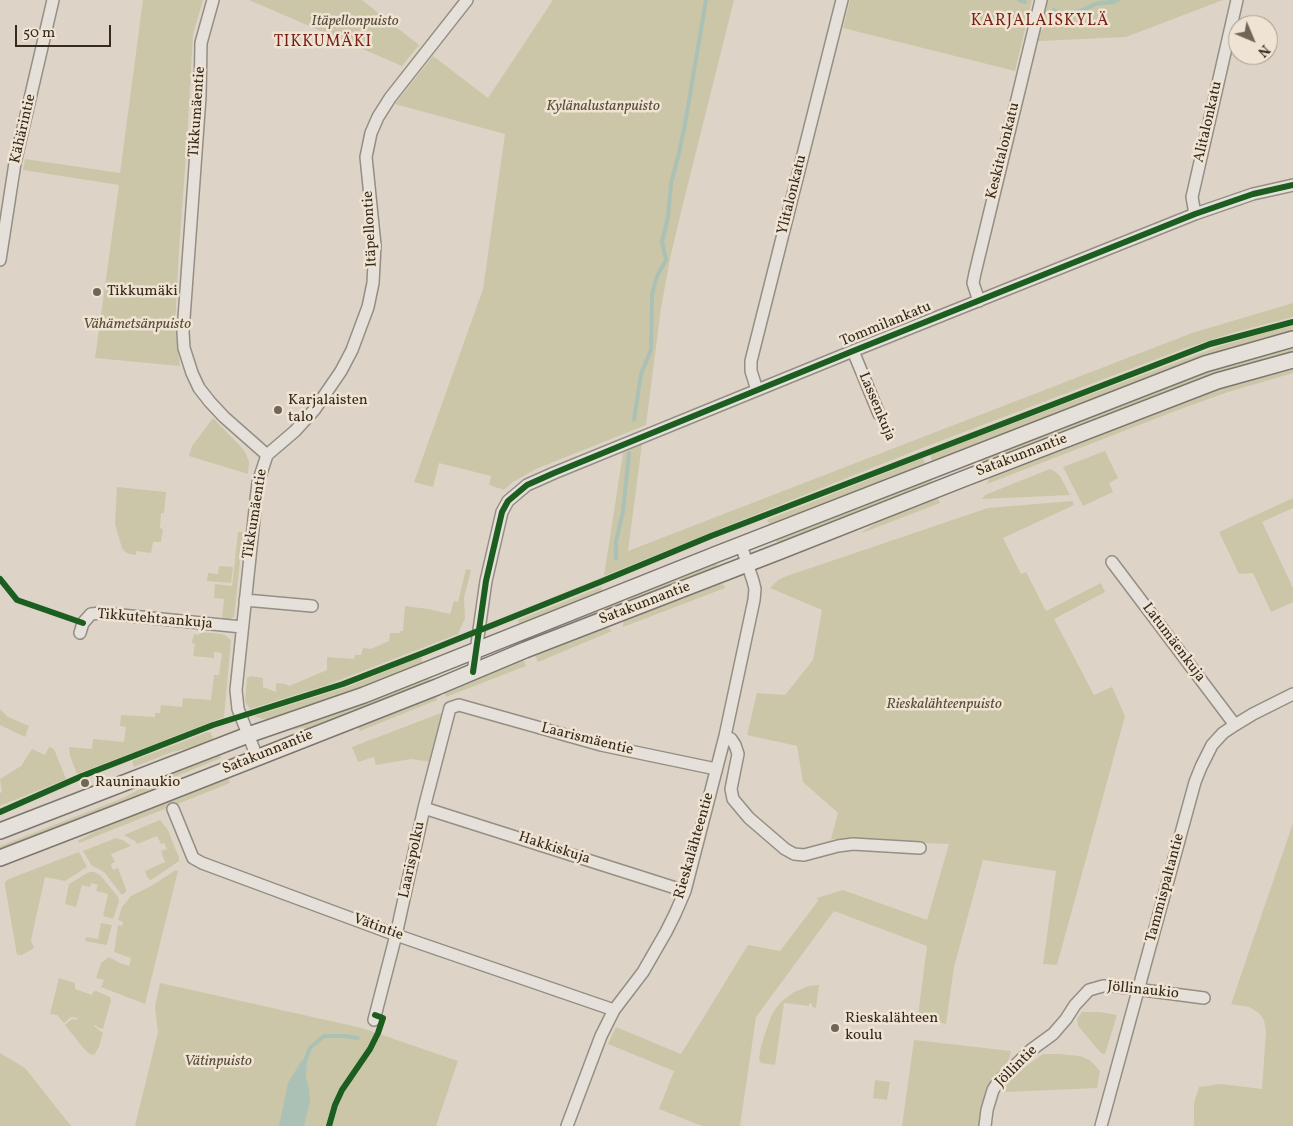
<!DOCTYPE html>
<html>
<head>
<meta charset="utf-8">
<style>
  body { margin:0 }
  #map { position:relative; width:1293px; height:1126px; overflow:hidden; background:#ddd4c7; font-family:Vollkorn,serif }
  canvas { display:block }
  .north { position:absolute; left:1228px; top:15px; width:50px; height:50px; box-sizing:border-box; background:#efe4d4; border:1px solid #a59a8b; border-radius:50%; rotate:135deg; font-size:14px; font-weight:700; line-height:20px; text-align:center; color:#362a1d }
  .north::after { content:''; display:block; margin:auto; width:18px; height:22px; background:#706658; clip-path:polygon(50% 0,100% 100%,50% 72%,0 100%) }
  .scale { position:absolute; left:15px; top:25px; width:96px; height:22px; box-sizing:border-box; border:2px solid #362a1d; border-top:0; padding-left:6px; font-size:15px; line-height:18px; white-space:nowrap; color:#362a1d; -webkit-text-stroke:4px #efe4d4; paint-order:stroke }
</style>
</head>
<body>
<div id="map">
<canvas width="1293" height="1126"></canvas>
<div class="north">N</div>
<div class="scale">50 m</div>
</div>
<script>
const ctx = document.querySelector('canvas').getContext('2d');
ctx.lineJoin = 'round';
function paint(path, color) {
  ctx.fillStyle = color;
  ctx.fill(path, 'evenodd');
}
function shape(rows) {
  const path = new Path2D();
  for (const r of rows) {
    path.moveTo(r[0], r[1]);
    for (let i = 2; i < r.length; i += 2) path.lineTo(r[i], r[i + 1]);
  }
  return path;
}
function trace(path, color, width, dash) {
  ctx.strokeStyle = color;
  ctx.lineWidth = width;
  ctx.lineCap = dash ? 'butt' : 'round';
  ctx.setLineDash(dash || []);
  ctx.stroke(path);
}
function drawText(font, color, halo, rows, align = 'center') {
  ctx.font = font + ' Vollkorn,serif';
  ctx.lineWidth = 5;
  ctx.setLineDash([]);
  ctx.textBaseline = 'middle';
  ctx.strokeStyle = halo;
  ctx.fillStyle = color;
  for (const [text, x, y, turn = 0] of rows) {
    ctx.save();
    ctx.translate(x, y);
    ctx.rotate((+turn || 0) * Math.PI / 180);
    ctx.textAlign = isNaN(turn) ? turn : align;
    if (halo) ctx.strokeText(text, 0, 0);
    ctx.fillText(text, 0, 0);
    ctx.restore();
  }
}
const green = shape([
  [143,0,203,0,193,34,187,142,179,251,175,325,180,366,95,358,119,185,23,170,25,159,120,173],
  [249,0,362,0,419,45,402,66],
  [553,0,734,0,681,212,670,259,661,308,646,425,536,469,513,482,504,490,489,485,491,476,439,463,433,487,414,482,483,289,505,134,395,104,433,56,488,98],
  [850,0,1032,0,1015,71,843,28],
  [1047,0,1223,0,1126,37,1040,41,1037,41,1040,30,1043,30,1044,25,1041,24],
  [1293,303,1293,317,1232,333,1183,349,922,448,729,525,604,576,623,453,642,444,628,551,1192,333],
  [1293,326,1293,333,933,464,930,455,1059,406,1220,346,1271,331],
  [1293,347,1293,353,1270,358,1221,373,976,467,982,460,1084,419,1169,386,1219,368],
  [1293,367,1293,373,1228,392,1178,410,987,484,989,479,994,476,1177,403,1225,386],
  [213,418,243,449,246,454,249,462,248,474,189,456,192,446],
  [1105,451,1118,478,1109,483,1113,492,1083,506,1063,467],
  [923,458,926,466,771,527,767,520],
  [1050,469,1056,472,1060,476,1070,495,982,499,985,495],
  [931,479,933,484,778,545,776,540],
  [117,487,166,492,164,513,161,513,160,528,163,529,161,542,153,542,151,553,136,551,136,555,130,554,125,552,122,548,115,524],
  [937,497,940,503,862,533,862,532,881,520],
  [1293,498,1293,508,1262,522,1293,588,1293,602,1271,612,1253,573,1239,574,1219,532],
  [1072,501,1074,504,1072,506,1003,538,1021,574,1026,572,1046,611,1101,583,1105,592,1054,619,1094,695,1112,687,1125,716,1057,965,1043,964,1056,871,983,860,954,967,946,1024,918,1016,927,946,834,911,756,1017,740,1126,702,1126,659,1109,674,1071,608,1044,616,1027,681,1054,748,945,780,951,818,901,817,898,843,890,927,920,949,844,831,839,838,813,803,782,797,746,747,735,757,693,785,695,813,660,822,610,770,588,778,580,784,577,988,508],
  [238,532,243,532,235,609,234,617,230,619,222,619,224,599,214,598,215,584,232,586],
  [716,563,718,570,527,644,525,638],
  [219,566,233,567,231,583,207,581,208,573,218,574],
  [466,569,471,570,464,598,465,618,458,634,324,686,250,709,246,703,245,701,247,678,251,676,263,678,263,687,276,692,276,683,285,684,289,686,327,670,327,657,354,659,355,655,361,655,363,648,371,649,389,641,390,633,399,633,400,631,403,631,405,606,428,609,450,614,454,601,458,602],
  [720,584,724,585,725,588,623,627,623,624,625,620],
  [601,587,602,590,600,593,520,626,518,620],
  [605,628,608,628,612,631,538,662,535,656],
  [200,632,221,634,225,635,231,640,224,717,77,774,70,756,69,747,92,749,93,739,124,742,126,727,120,726,121,715,155,717,155,713,160,713,161,705,182,707,183,698,211,700,214,675,219,675,222,653,214,652,214,658,193,656,195,644,192,643,193,637,194,636,193,634,199,635],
  [421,657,423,664,349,693,270,719,262,719,254,716,347,687],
  [524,660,526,666,446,697,444,692],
  [429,677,430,682,312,729,302,728,291,730,290,728],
  [435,695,437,700,360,731,358,726],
  [0,709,8,717,29,726,25,737,0,725],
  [441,713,442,714,431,762,411,759,376,765,374,757,358,762,352,747],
  [208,732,211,733,214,741,203,745,172,752,134,767,132,761],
  [49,747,54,749,66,779,0,806,0,793,2,792,0,779,21,766,32,749,45,755],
  [220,754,221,758,182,774,124,802,0,851,0,846,123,798,159,779],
  [228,777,230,783,79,843,78,841,108,824],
  [160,820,168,830,174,846,179,857,179,861,151,880,147,877,145,871,165,862,161,851,167,849,164,843,161,844,157,836,137,844,135,841,124,835],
  [1293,823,1293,1126,1194,1126,1194,1103,1199,1087,1221,1084,1262,1089,1266,1032,1264,1020,1259,1013,1249,1007,1231,1004],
  [116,838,123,840,131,846,111,854,115,862,111,864,113,870,118,868,126,889,126,892,123,894,121,894,105,873,99,869,92,866,83,851],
  [79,852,87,867,65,881,45,877,31,940,34,948,22,955,17,955,5,886,5,882,9,879],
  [176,870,178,871,145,1004,101,987,104,980,96,978,101,963,109,957,120,963,129,966,131,958,114,952,118,925,122,926,123,922,118,920,122,907,131,896,151,886],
  [89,872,94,872,100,875,118,897,119,902,113,919,103,916,108,894,96,891,98,885,91,883,90,887,82,885,76,907,65,904,69,884],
  [101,923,112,925,107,944,106,945,85,941,86,937,98,939],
  [59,978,75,983,75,989,92,995,93,992,96,991,110,997,111,1000,103,1029,99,1028,95,1025,94,1026,103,1033,99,1047,94,1055,90,1054,85,1050,65,1025,72,1019,77,1020,77,1018,71,1017,64,1023,57,1015,50,1014],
  [160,983,362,1028,458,1061,436,1126,135,1126,158,1032,155,1007],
  [819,985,816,1008,812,1007,812,1004,809,1003,809,1006,784,1003,775,1065,761,1063,759,1059,761,1046,771,1016,776,1008,782,1001,794,992,809,986],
  [1082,1012,1100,1012,1117,1015,1105,1054,1101,1053,1078,1026,1077,1019],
  [914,1040,1011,1051,1009,1059,1002,1072,991,1082,983,1110,981,1126,902,1126],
  [0,1053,25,1068,71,1126,0,1126],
  [1043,1054,1059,1054,1080,1056,1090,1060,1100,1071,1097,1088,1005,1092,1005,1081],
  [875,1080,890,1082,887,1100,873,1098]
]);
const water = shape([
  [1110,0,1121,0,1114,4,1096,6,1086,12,1074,16,1063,16,1052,13,1052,7,1062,12,1070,11,1080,9,1097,1],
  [302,1060,307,1061,306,1075,309,1090,310,1101,304,1126,279,1126,288,1083]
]);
const stream = shape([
  [1019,0,1025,2],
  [634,420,641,374,651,350,652,295,657,276,666,260,662,242,668,217,671,183,679,153,685,124,706,0],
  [616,559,616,541,623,512,629,453],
  [305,1061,310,1048,324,1036,344,1036,358,1038]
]);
const minor = shape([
  [213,0,201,43,200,97,183,332,184,348,192,373,199,388,210,402,224,417,267,455,258,483,256,500,236,690,238,709,257,757],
  [1195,214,1192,197,1237,0],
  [0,260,15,163,53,0],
  [979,301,973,283,975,273,1041,0],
  [853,351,879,414],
  [757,390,751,371,751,361,842,0],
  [267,455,295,431,315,409,341,371,352,350,368,307,373,283,375,245,366,157,371,133,378,117,390,98,467,0],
  [1112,562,1235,725],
  [245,600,312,606],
  [80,633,83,623,91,614,101,613,242,627],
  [473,672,486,581,502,512,508,501,527,485,554,473,853,351,1195,214,1253,194,1293,185],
  [725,736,731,739,735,745,738,754,731,789,733,799,749,818,785,849,794,854,804,855,838,846,853,844,920,848],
  [424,808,685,891],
  [173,809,193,858,202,863,396,935,614,1010],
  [374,1020,396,935,424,808,450,708,459,705,601,745,716,769],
  [567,1126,601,1036,614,1010,643,972,666,932,675,914,685,891,725,736,754,600,755,589,753,581,741,545],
  [985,1126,987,1110,993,1090,998,1082,1031,1050,1053,1034,1066,1019,1075,1005,1089,990,1103,986,1113,986,1204,998],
  [1101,1126,1195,782,1201,767,1212,745,1223,733,1235,725,1253,714,1293,694]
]);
const secondary = shape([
  [0,831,248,735,364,695,717,554,1205,364,1293,339],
  [0,858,132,807,437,687,525,650,778,552,963,479,1217,381,1293,360]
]);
const cycleway = shape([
  [0,579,17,600,83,623],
  [473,672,486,581,502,512,508,501,527,485,554,473,853,351,1195,214,1253,194,1293,185],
  [0,812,82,776,213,725,343,684,423,653,600,582,711,536,1210,344,1293,322],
  [329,1126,335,1105,342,1090,370,1049,378,1033,383,1018,375,1015]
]);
const markers = [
  [97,292,5,"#706658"],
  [278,410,5,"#706658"],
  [85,783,5,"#706658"],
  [835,1028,5,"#706658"]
];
const parkNames = [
  ["Itäpellonpuisto",355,22],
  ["Kylänalustanpuisto",603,107],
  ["Vähämetsänpuisto",137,325],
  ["Rieskalähteenpuisto",944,705],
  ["Vätinpuisto",218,1062]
];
const streetNames = [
  ["Tikkumäentie",198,112,-86],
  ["Alitalonkatu",1209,122,-77],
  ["Kähärintie",24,129,-77],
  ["Keskitalonkatu",1004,151,-76],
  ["Ylitalonkatu",793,195,-76],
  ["Itäpellontie",371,229,-93],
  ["Tommilankatu",886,325,-22],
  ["Lassenkuja",876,407,67],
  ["Satakunnantie",1022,456,-21],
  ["Tikkumäentie",256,514,-81],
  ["Satakunnantie",645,604,-21],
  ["Tikkutehtaankuja",155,620,5],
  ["Latumäenkuja",1173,643,53],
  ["Laarismäentie",587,740,14],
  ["Satakunnantie",268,753,-22],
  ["Rieskalähteentie",695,846,-74],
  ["Hakkiskuja",554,849,18],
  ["Laarispolku",413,860,-78],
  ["Tammispaltantie",1166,888,-75],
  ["Vätintie",378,928,20],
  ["Jöllinaukio",1143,991,6],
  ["Jöllintie",1017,1067,-45]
];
const poiNames = [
  ["Tikkumäki",107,292],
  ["Karjalaisten",288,401],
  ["talo",288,418],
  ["Rauninaukio",95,783],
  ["Rieskalähteen",845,1019],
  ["koulu",845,1036]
];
const neighbourhoodNames = [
  ["KARJALAISKYLÄ",1040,22],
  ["TIKKUMÄKI",323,43]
];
paint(green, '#cbc6a7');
paint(water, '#acc1b5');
trace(stream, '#acc1b5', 4);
trace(minor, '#948e84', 14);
trace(secondary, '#7d766e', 18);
trace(minor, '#e5e0da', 11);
trace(secondary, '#e5e0da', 15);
trace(cycleway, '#1b5e20', 6);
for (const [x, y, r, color] of markers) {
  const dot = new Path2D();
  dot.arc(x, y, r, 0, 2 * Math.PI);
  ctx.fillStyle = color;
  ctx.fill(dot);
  trace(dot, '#efe4d4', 2);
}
drawText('italic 15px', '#584e39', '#efe4d4', parkNames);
drawText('15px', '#362a1d', '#efe4d4', streetNames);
drawText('15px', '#362a1d', '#efe4d4', poiNames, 'left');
ctx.letterSpacing = '1px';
drawText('16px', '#7a1f14', '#efe4d4', neighbourhoodNames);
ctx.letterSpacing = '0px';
</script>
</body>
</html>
